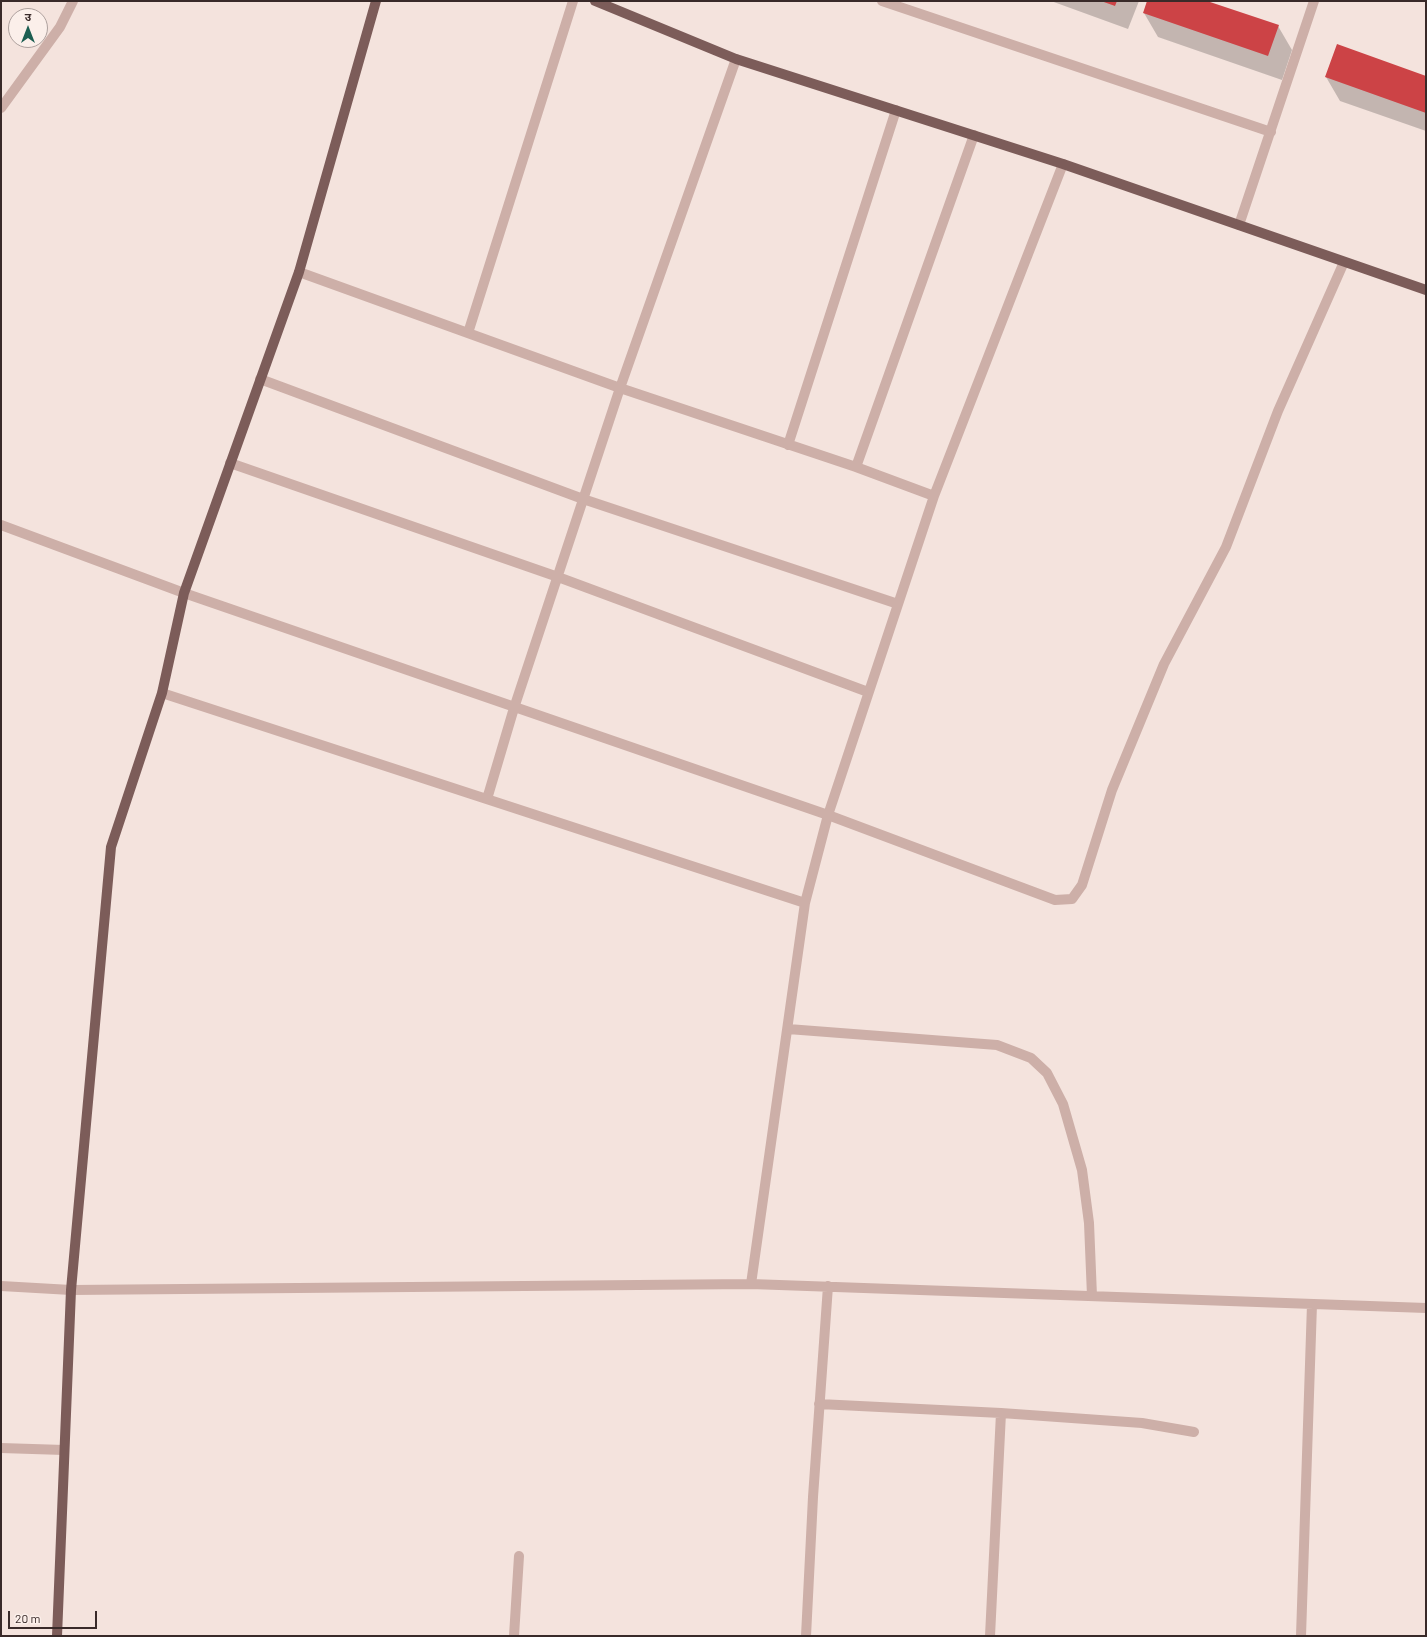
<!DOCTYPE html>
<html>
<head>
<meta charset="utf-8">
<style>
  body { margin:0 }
  #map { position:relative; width:1427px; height:1637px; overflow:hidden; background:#f4e3dd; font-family:Barlow,"Noto Sans Devanagari",sans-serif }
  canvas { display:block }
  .frame { position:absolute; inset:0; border:2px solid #392a29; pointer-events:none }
  .north { position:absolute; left:8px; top:8px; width:40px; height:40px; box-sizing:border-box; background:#fbefea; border:1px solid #ada09d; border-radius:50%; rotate:0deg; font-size:11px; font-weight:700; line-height:16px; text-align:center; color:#392a29 }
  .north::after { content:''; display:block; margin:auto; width:14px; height:18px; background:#1c5e51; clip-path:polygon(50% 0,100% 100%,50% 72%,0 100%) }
  .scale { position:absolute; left:8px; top:1611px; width:89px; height:18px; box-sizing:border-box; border:2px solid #392a29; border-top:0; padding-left:5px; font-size:12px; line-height:14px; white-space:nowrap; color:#392a29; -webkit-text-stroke:3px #fbefea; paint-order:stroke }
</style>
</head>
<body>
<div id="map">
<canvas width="1427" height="1637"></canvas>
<div class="frame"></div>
<div class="north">उ</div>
<div class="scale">20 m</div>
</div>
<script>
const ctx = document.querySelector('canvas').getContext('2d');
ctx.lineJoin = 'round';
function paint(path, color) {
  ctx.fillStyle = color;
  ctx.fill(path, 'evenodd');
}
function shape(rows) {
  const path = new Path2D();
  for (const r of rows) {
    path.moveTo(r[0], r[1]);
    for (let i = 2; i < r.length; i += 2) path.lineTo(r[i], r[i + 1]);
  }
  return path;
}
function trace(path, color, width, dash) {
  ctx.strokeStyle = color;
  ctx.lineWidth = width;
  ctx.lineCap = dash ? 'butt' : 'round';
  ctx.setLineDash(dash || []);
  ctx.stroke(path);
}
const shadow = shape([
  [1051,1,1139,1,1128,29],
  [1148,1,1204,1,1278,26,1292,50,1282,80,1158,37,1144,13],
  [1326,77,1426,77,1426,131,1340,101]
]);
const building = shape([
  [1101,1,1117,1,1115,6],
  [1147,1,1207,1,1279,25,1268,56,1143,13],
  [1337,44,1426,76,1426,113,1325,77]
]);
const minor = shape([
  [882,1,1271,132],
  [1,108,60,27,73,1],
  [1239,225,1314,1],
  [299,272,620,388,856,467,934,496],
  [468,333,573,1],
  [260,379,583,499,898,604],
  [788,445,896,110],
  [230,463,558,577,868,692],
  [856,467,974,135],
  [1,525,184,593,828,815,1055,900,1072,899,1082,885,1112,790,1164,664,1226,547,1278,411,1344,262],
  [162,693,805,903],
  [487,799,514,708,620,388,736,59],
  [788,1029,997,1045,1031,1058,1047,1073,1063,1104,1082,1170,1089,1223,1092,1296],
  [751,1284,805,903,828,815,934,496,1063,164],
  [1,1286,71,1290,751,1284,1426,1308],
  [819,1404,1001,1413,1142,1423,1194,1432],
  [1,1448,64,1450],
  [514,1636,519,1556],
  [806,1636,813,1497,828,1286],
  [990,1636,1001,1413],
  [1301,1636,1312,1304]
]);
const major = shape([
  [595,1,736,59,1063,164,1426,290],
  [57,1636,71,1290,111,847,162,693,184,593,299,272,376,1]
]);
paint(shadow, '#0003');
paint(building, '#cc4346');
trace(minor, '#cdafa8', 10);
trace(major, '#7c5c59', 10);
</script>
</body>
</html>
